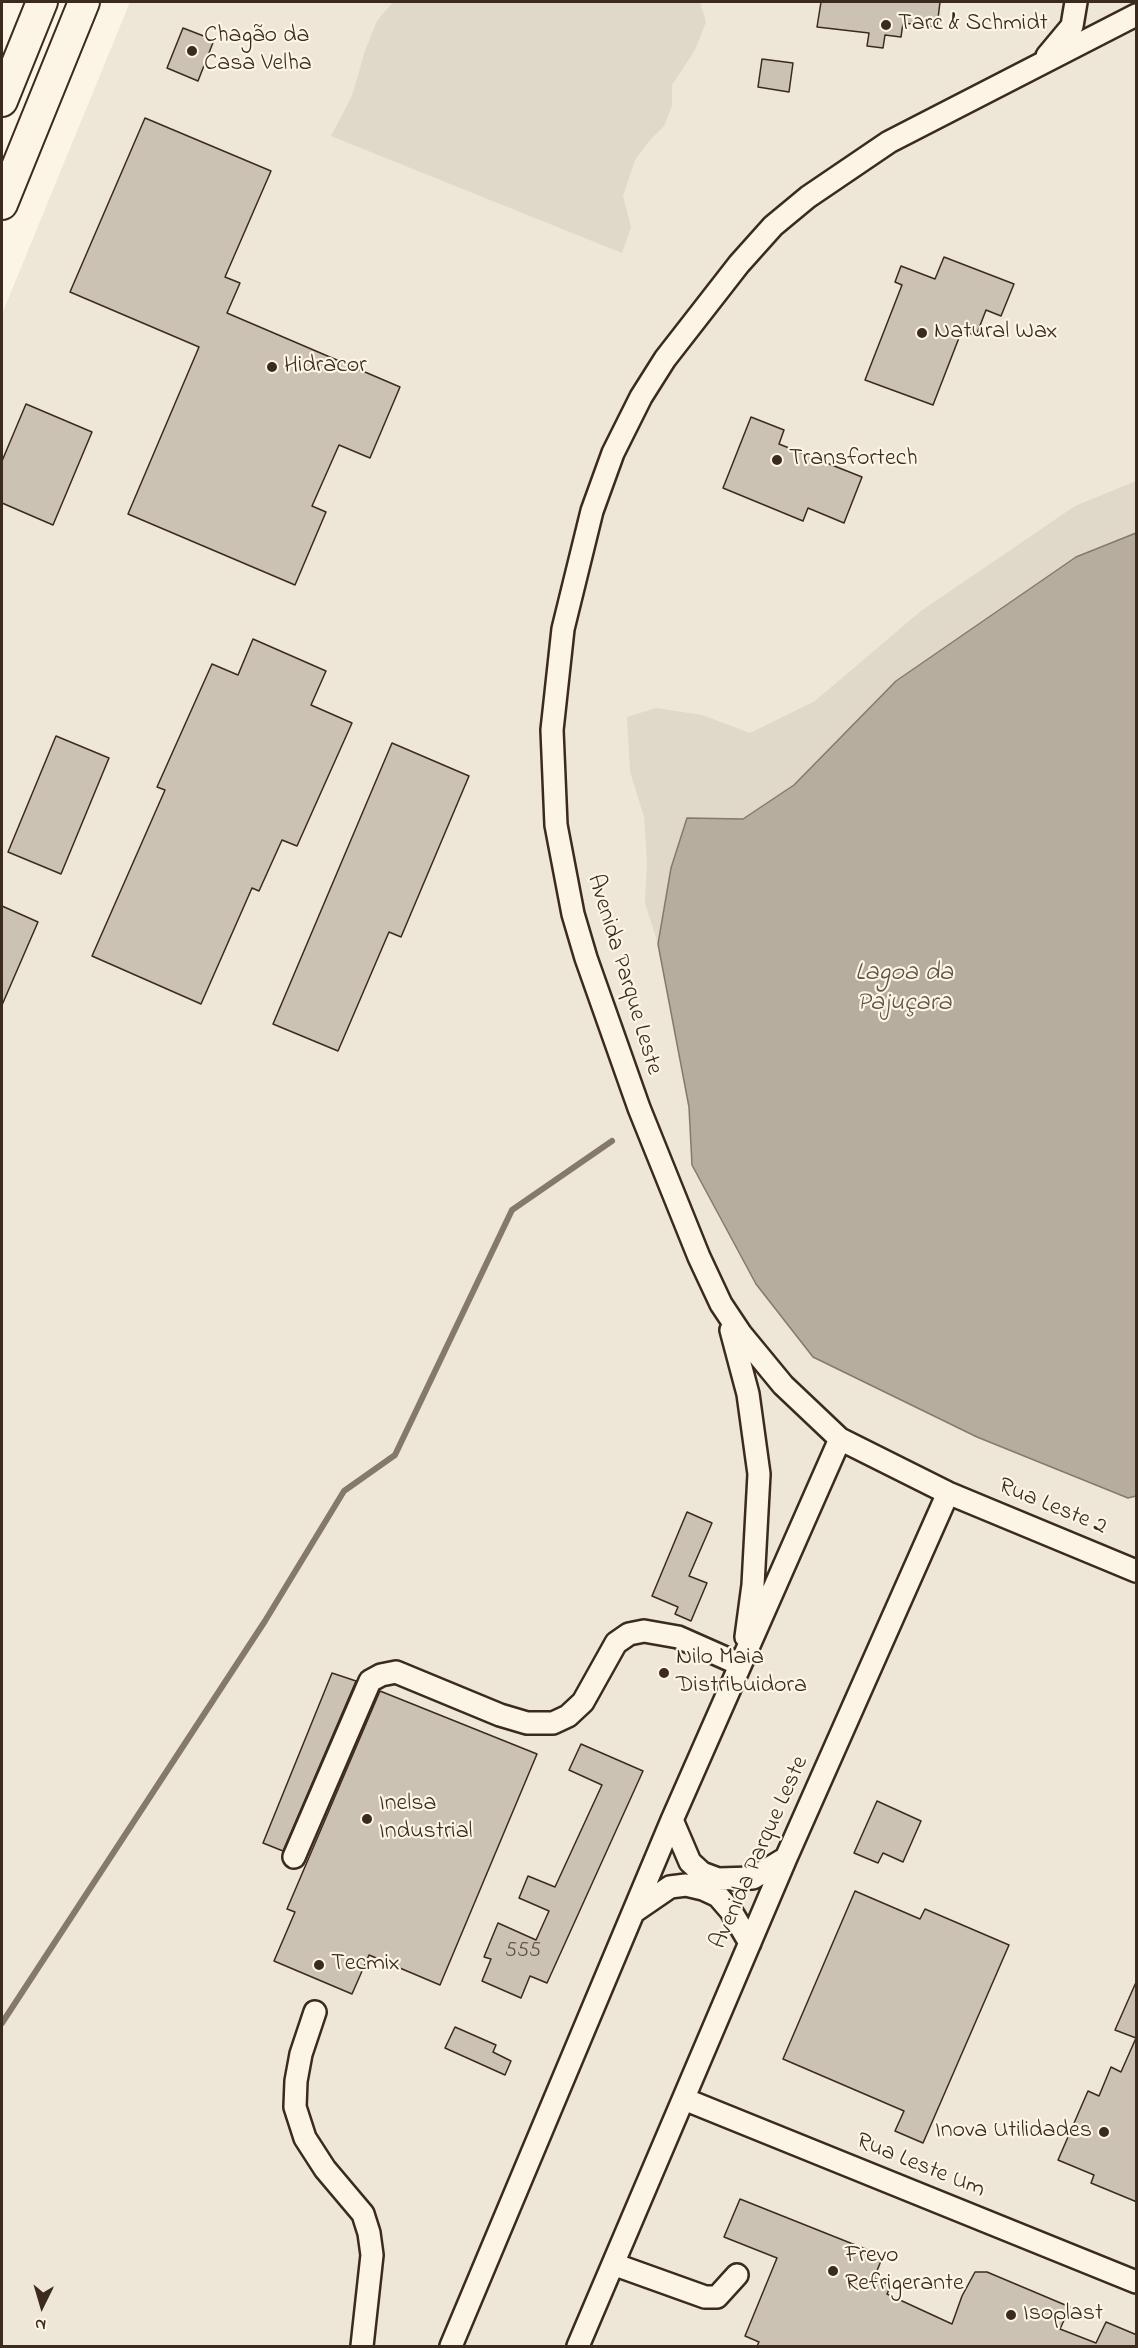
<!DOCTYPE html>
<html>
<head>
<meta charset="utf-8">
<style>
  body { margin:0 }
  #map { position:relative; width:1138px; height:2348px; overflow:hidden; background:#fcf5e5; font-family:"Indie Flower",sans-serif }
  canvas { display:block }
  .frame { position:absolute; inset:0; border:3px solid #3b2a1e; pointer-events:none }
  .north { position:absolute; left:12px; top:2276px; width:60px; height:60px; -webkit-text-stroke:4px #fcf5e5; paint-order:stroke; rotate:185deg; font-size:16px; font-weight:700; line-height:24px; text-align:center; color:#3b2a1e }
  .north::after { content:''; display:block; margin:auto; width:21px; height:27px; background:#3b2a1e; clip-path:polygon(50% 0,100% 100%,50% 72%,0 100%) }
</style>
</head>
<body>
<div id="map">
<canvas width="1138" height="2348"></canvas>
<div class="frame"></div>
<div class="north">N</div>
</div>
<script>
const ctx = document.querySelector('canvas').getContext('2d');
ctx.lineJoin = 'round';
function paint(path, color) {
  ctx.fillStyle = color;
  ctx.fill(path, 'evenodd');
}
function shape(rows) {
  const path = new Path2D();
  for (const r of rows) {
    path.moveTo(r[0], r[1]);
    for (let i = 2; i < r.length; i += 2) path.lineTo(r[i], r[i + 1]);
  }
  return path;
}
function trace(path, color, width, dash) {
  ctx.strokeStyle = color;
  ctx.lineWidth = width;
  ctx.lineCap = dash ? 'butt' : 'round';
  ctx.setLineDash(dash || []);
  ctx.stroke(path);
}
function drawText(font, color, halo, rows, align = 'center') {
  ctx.font = font + ' "Indie Flower",sans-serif';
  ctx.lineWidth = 4.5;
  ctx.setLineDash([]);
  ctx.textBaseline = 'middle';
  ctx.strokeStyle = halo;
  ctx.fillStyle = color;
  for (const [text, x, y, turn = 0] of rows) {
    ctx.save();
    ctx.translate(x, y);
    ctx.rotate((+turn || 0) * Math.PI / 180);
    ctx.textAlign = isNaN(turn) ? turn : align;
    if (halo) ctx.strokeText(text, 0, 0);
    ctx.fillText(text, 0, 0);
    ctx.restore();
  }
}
const built = shape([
  [130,2,1136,2,1136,2346,2,2346,2,314]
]);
const green = shape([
  [393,2,700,2,706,22,695,50,672,85,672,106,664,126,650,140,635,160,623,196,631,227,622,253,331,136,352,96,365,51,377,21],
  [1136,481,1136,533,1076,557,896,681,794,785,743,819,687,818,671,868,658,944,645,903,647,862,644,817,630,771,627,717,656,708,702,715,750,733,815,701,921,611,1075,506]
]);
const water = shape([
  [1136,533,1136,1496,1128,1498,977,1437,813,1357,756,1284,692,1165,689,1107,658,944,671,868,687,818,743,819,794,785,896,681,1076,557,1136,533]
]);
const stream = shape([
  [2,2023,265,1621,344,1491,395,1455,512,1210,612,1141]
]);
const building = shape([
  [821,2,940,2,937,27,903,23,901,37,885,35,883,48,867,46,869,33,817,27,821,2],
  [183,28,214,40,198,81,167,68,183,28],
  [762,59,793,63,789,92,758,87,762,59],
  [145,118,271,171,225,277,240,283,227,313,400,387,370,458,339,445,312,506,326,512,295,585,128,514,199,347,70,292,145,118],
  [944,257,1014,284,1001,316,986,310,976,336,962,330,933,405,865,380,902,285,895,282,901,266,935,279,944,257],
  [26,404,92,432,53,525,2,503,2,461,26,404],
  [751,417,784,430,779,444,862,477,844,523,808,508,803,521,723,488,751,417],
  [253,639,326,671,311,705,352,723,297,846,282,840,259,891,252,888,201,1004,92,956,165,790,157,787,212,664,238,675,253,639],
  [56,736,109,758,61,874,8,852,56,736],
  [392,743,469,776,401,937,389,932,338,1051,273,1024,392,743],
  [2,906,38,922,2,1005,2,906],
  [687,1512,712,1523,689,1576,707,1583,691,1621,675,1614,678,1607,652,1596,687,1512],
  [332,1673,356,1681,283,1851,263,1843,332,1673],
  [380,1691,537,1754,440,1985,369,1955,352,1994,274,1961,295,1912,287,1909,380,1691],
  [581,1744,643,1771,547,1983,530,1976,521,1998,482,1981,491,1959,484,1957,498,1923,536,1940,549,1911,519,1898,528,1876,555,1887,602,1785,569,1770,581,1744],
  [877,1801,921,1821,903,1862,883,1853,878,1863,854,1853,877,1801],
  [855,1891,920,1919,925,1909,1009,1945,923,2143,895,2131,904,2111,783,2059,855,1891],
  [1137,1980,1137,2202,1091,2183,1094,2175,1058,2160,1088,2091,1099,2096,1111,2067,1121,2072,1136,2038,1115,2030,1137,1980],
  [455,2027,496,2045,493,2052,511,2061,505,2075,445,2048,455,2027],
  [740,2199,883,2256,874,2278,891,2285,887,2294,952,2324,962,2296,975,2272,987,2272,1070,2307,1060,2329,1096,2343,1106,2322,1137,2335,1137,2346,757,2346,759,2342,745,2336,777,2258,724,2237,740,2199]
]);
const minor = shape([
  [1136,15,889,142,808,197,773,226,739,264,665,359,641,397,613,453,592,511,563,629,552,730,556,825,573,914,586,958,639,1108,699,1257,721,1304,741,1334,783,1385,840,1439,948,1493,1136,1571],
  [1047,56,1072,26,1076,2],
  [731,1330,748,1394,759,1474,753,1585,746,1637],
  [672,1820,690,1862,702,1873,718,1879,753,1878,786,1858],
  [294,1857,370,1681,381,1675,396,1672,500,1715,527,1723,553,1723,568,1716,583,1702,616,1643,629,1634,644,1631,678,1637,739,1664],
  [635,1911,670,1887,686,1885,703,1889,718,1896,731,1911,750,1943],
  [315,2012,301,2054,296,2081,295,2107,305,2138,325,2169,363,2214,369,2233,372,2255,362,2346],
  [684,2099,1136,2282],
  [613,2264,705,2297,717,2297,737,2275],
  [451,2346,672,1820,840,1439],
  [578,2346,786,1858,948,1493]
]);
const highway = shape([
  [2,101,42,2],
  [2,204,84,2]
]);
const markers = [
  [886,25,6,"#3b2a1e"],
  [192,51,6,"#3b2a1e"],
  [922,333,6,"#3b2a1e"],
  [272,367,6,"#3b2a1e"],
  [777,460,6,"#3b2a1e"],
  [664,1673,6,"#3b2a1e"],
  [367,1819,6,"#3b2a1e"],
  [319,1965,6,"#3b2a1e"],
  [1104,2132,6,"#3b2a1e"],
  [833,2271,6,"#3b2a1e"],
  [1011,2315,6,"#3b2a1e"]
];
const numberNames = [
  ["555",523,1953]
];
const poiNames = [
  ["Tarc & Schmidt",898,25],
  ["Chagão da",204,37],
  ["Casa Velha",204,65],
  ["Natural Wax",934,333],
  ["Hidracor",284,367],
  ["Transfortech",789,460],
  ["Nilo Maia",676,1659],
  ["Distribuidora",676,1687],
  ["Inelsa",379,1805],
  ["Industrial",379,1833],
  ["Tecmix",331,1965],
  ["Inova Utilidades",1092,2132,"right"],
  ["Frevo",845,2257],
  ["Refrigerante",845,2285],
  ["Isoplast",1023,2315]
];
const streetNames = [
  ["Avenida Parque Leste",623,975,73],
  ["Rua Leste 2",1052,1508,22],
  ["Avenida Parque Leste",761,1853,-66],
  ["Rua Leste Um",920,2167,22]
];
const waterNames = [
  ["Lagoa da",904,975],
  ["Pajuçara",904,1005]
];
paint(built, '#eee6d6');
paint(green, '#e0d8c8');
paint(water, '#b7ad9e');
trace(water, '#85796b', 1.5);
trace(stream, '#85796b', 6);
paint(building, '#ccc2b3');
trace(building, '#3b2a1e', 1.5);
trace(minor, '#3b2a1e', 26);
trace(highway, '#3b2a1e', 34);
trace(minor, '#fcf5e5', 21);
trace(highway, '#fcf5e5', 30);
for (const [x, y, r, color] of markers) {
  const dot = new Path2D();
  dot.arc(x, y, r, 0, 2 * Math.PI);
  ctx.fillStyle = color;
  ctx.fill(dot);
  trace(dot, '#fcf5e5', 2);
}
drawText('21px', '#5f5043', null, numberNames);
drawText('24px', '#3b2a1e', '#fcf5e5', poiNames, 'left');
drawText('24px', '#3b2a1e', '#fcf5e5', streetNames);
drawText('italic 26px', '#605144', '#fcf5e5', waterNames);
</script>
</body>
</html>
